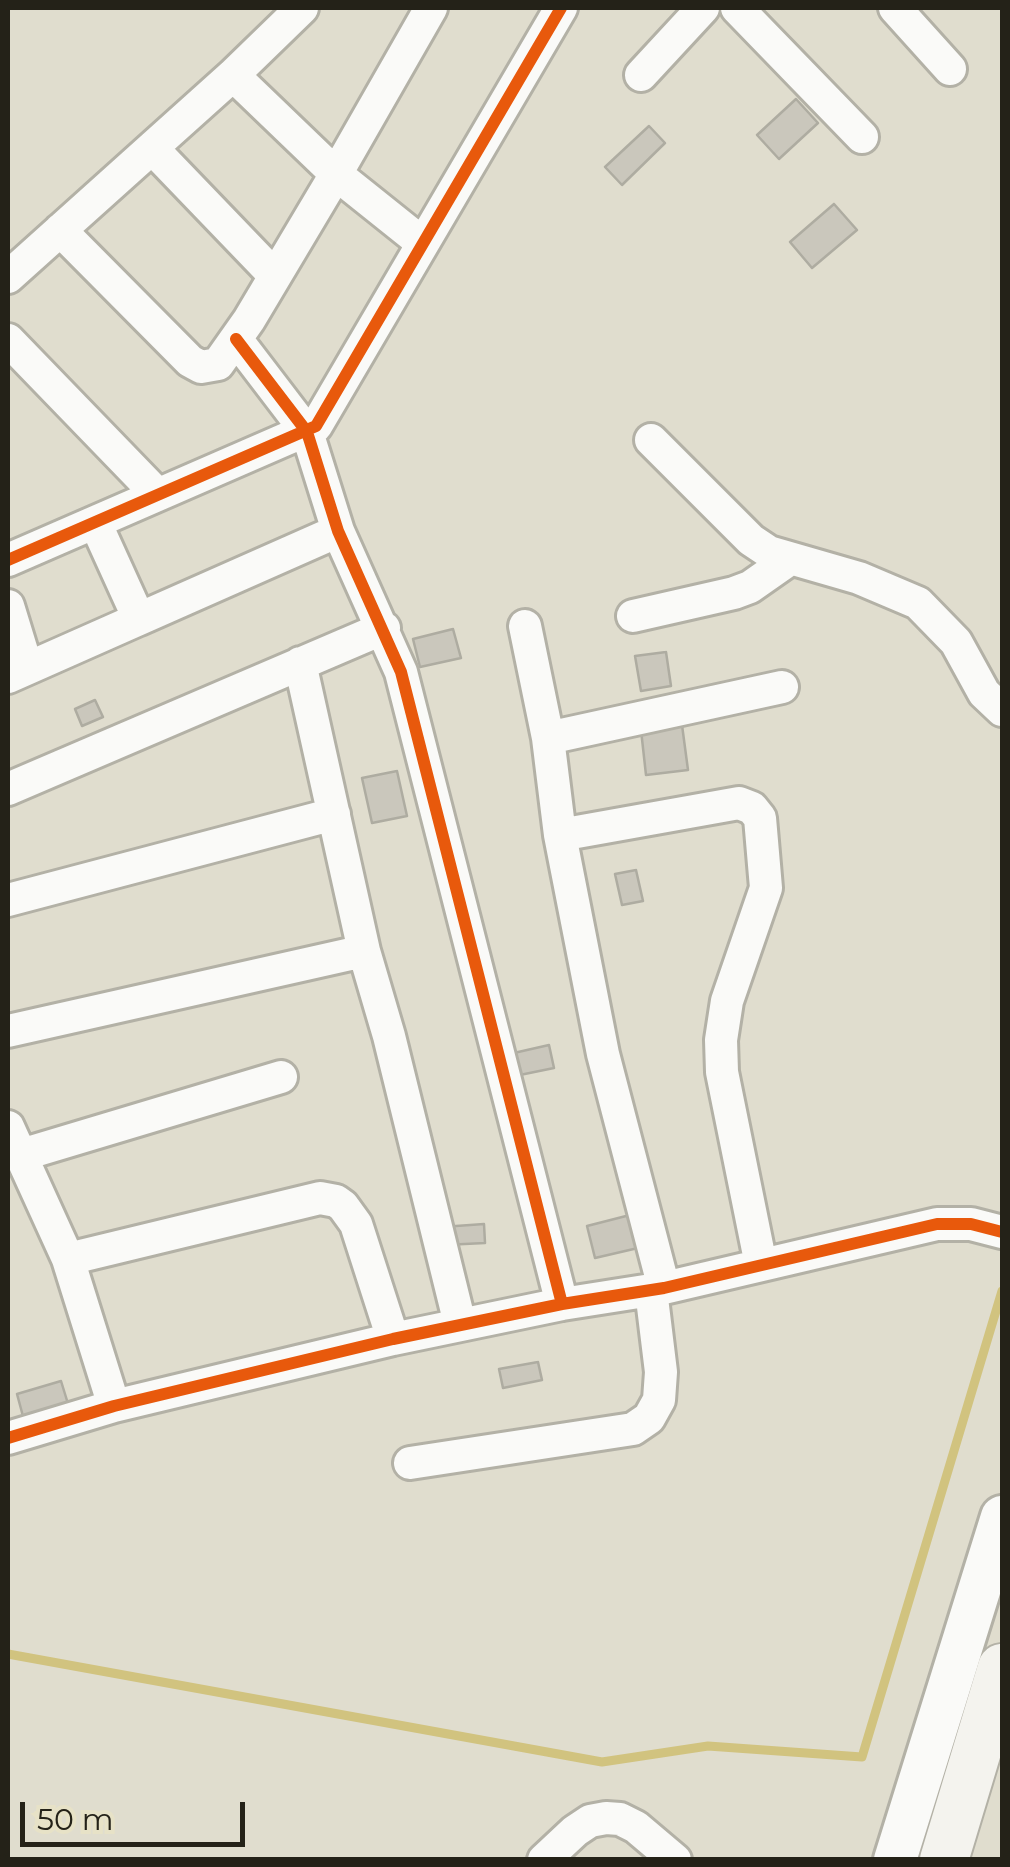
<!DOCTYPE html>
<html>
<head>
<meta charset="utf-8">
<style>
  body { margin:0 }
  #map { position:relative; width:1010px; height:1867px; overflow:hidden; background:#e0ddce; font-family:Montserrat,sans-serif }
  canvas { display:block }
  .frame { position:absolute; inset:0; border:10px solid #242218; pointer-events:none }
  .scale { position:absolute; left:20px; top:1802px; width:225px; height:45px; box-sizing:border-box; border:5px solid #242218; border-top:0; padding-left:12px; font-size:30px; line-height:35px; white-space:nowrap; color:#242218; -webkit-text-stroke:8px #e7e2c7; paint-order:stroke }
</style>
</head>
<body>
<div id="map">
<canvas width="1010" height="1867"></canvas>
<div class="frame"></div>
<div class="scale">50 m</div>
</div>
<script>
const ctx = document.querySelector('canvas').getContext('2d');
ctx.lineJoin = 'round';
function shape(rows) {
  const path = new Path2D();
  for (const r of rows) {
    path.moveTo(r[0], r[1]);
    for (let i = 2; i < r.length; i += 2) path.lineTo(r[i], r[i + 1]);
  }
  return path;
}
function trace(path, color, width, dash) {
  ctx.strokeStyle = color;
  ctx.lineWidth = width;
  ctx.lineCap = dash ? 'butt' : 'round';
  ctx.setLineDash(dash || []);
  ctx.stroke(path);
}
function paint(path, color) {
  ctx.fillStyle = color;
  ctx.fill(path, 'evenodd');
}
const stream = shape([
  [8,1654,602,1762,708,1746,862,1757,1002,1291]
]);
const building = shape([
  [796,99,818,123,779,159,757,135,796,99],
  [649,126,665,143,622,185,605,167,649,126],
  [834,204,857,230,812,268,790,242,834,204],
  [453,629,461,658,420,667,413,639,453,629],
  [666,652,671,686,641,691,635,656,666,652],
  [95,700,103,717,82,726,75,709,95,700],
  [682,725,688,770,646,775,641,730,682,725],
  [397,771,407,816,372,823,362,778,397,771],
  [636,870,643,901,622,905,615,874,636,870],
  [549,1045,554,1068,510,1077,505,1055,549,1045],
  [630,1215,638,1248,595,1258,587,1226,630,1215],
  [484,1224,485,1243,444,1245,442,1227,484,1224],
  [538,1362,542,1380,503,1388,499,1369,538,1362],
  [61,1381,69,1407,24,1420,17,1394,61,1381]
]);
const minor = shape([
  [737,8,862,137],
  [895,8,950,69],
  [233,75,336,174,421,242],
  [641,75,703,8],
  [152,148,275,276],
  [60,230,190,361,201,367,218,364,249,320,336,174,431,8],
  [8,277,233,75,302,8],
  [236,339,307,432,338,531,401,672,562,1304],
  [8,340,157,494],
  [651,440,751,540,769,552,859,578,918,603,956,642,984,693,1002,710],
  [95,522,139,619,338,531],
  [8,560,316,426,561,8],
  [8,606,27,668],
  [633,616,734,593,750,587,790,559],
  [525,626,548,738,560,835,603,1054,664,1288],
  [300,663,364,951,389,1036,460,1324],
  [8,677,139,619],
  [548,738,782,687],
  [8,789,384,628],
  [560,835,739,803,752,808,760,818,766,888,727,1001,721,1040,722,1072,761,1265],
  [8,900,334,814],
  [8,1031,364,951],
  [8,1127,68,1259,114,1406],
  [21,1155,281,1077],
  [68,1259,320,1198,336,1201,343,1206,356,1224,393,1339],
  [8,1438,114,1406,393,1339,562,1304,664,1288,937,1224,971,1224,1002,1232],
  [410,1463,633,1429,649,1418,659,1400,661,1372,651,1290],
  [544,1860,575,1831,590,1821,606,1818,620,1819,636,1827,675,1860]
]);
const tertiary = shape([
  [895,1860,1002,1517]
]);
const secondary = shape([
  [944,1860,1002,1668]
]);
const cycleway = shape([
  [236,339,307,432,338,531,401,672,562,1304],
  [8,560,316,426,561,8],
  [8,1438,114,1406,393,1339,562,1304,664,1288,937,1224,971,1224,1002,1232]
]);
trace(stream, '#d1c37f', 9);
paint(building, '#cac7bc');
trace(building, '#aeaca1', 2.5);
trace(minor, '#b3b1a6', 38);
trace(tertiary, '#b3b1a6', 48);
trace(secondary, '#b3b1a6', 52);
trace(minor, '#fafaf8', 32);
trace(tertiary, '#fafaf8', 42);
trace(secondary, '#f4f3ee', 48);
trace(cycleway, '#e8590c', 12);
</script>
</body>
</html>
